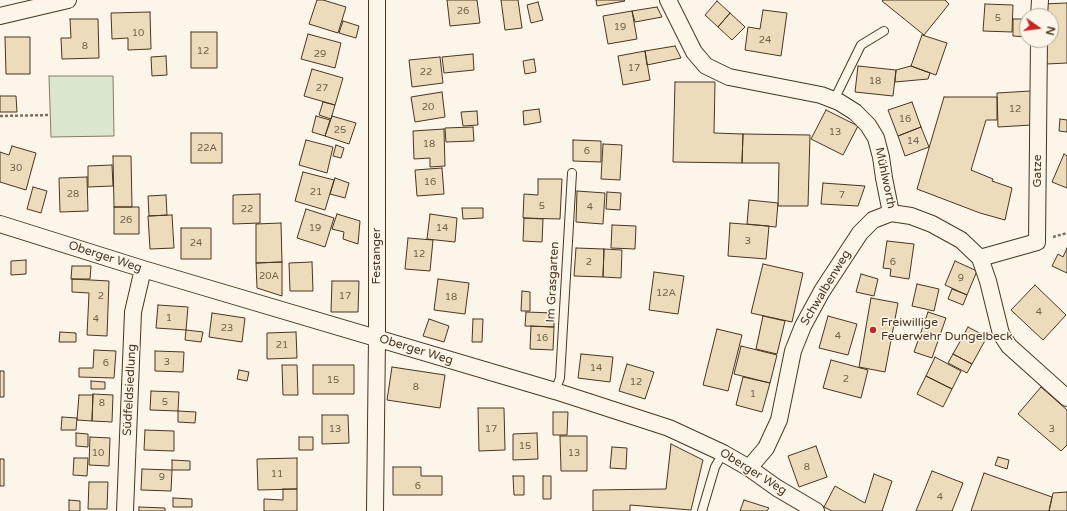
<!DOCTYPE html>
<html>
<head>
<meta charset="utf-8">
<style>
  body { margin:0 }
  #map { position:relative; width:1067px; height:511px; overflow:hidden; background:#fbf6e9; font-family:"Varela Round",sans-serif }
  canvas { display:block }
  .north { position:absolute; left:1019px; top:8px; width:40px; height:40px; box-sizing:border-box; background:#fbf6e9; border:1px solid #b4a999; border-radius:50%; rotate:104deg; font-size:11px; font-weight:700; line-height:16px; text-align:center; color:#4a3520 }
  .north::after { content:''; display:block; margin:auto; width:14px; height:18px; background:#c62828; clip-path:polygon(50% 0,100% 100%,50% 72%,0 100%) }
</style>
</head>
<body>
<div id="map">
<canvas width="1067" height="511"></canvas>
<div class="north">N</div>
</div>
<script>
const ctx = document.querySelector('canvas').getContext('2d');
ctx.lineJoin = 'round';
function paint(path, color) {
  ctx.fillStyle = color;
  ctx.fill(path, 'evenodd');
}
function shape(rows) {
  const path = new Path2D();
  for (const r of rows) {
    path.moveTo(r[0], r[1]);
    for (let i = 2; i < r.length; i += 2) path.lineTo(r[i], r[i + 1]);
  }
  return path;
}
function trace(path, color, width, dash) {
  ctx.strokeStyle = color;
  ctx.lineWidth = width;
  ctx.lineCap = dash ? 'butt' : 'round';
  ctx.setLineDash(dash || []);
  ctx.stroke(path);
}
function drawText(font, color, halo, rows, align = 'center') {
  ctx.font = font + ' "Varela Round",sans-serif';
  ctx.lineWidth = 3;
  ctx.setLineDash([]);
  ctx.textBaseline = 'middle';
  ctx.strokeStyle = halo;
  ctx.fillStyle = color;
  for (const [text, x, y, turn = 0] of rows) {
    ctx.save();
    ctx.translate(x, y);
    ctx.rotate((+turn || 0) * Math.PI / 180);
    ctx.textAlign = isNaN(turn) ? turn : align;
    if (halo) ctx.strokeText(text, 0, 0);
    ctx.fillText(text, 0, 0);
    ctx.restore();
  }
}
const green = shape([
  [49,76,113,76,114,136,51,137,49,76]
]);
const building = shape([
  [317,0,323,0,346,7,338,33,309,24,317,0],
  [447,0,477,0,480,23,450,26,447,0],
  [501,0,518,0,522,28,505,30,501,0],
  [596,0,624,0,625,1,597,6,596,0],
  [883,0,945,0,949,4,924,35,882,1,883,0],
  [717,1,730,13,718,27,705,15,717,1],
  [538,2,543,20,531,23,527,5,538,2],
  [1067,3,1067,63,1046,64,1045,40,1051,40,1051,16,1044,16,1043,4,1067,3],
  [985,4,1013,5,1012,32,983,31,985,4],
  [657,7,662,17,635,22,632,11,657,7],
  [763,10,787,13,781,56,745,50,748,27,760,29,763,10],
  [632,11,637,39,608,44,603,16,632,11],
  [150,12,151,49,128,50,128,38,112,39,111,13,150,12],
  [730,13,745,27,732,40,718,27,730,13],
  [70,19,98,19,99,58,62,59,61,38,71,38,70,19],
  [1013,19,1027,19,1027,37,1013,36,1013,19],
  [343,21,359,26,356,38,339,33,343,21],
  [191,32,217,32,217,68,191,68,191,32],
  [308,34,341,43,335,68,301,59,308,34],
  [922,35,947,43,936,75,911,66,922,35],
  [5,37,30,37,30,74,6,74,5,37],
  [675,46,681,58,647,65,645,51,675,46],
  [645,51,650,80,623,85,618,56,645,51],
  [473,54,474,70,444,73,442,57,473,54],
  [166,56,167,75,152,76,151,57,166,56],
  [440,57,443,83,412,87,409,60,440,57],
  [534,59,536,72,525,74,523,61,534,59],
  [858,66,896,70,893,96,855,92,858,66],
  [911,66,930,73,928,79,895,82,896,70,911,66],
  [312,69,343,78,335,105,304,96,312,69],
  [675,82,715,82,714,133,743,134,742,163,673,162,675,82],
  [1031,91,1032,125,998,127,997,93,1031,91],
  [442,92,445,117,415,122,411,97,442,92],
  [0,96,16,96,17,112,0,112,0,96],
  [944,97,997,97,997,120,986,120,971,170,993,179,992,181,1012,188,1005,220,980,213,917,189,944,97],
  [323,102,335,105,331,119,319,115,323,102],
  [912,102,921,127,898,136,888,110,912,102],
  [539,109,541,122,524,125,523,111,539,109],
  [826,110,858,126,843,155,811,139,826,110],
  [477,111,478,125,463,126,461,112,477,111],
  [316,116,330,120,325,136,312,132,316,116],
  [332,116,356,123,349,144,325,136,332,116],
  [1060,119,1067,120,1067,132,1059,131,1060,119],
  [473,127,474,141,446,142,445,128,473,127],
  [921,127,929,147,905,156,898,136,921,127],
  [444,129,445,166,430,167,430,158,414,159,413,131,444,129],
  [191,133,222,133,222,163,191,163,191,133],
  [743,134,810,135,808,206,778,206,779,163,742,163,743,134],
  [306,140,333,147,327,173,299,165,306,140],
  [573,140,601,141,601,162,573,161,573,140],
  [603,144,622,145,620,180,601,179,603,144],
  [336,145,344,148,341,158,333,156,336,145],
  [12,146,36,153,26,190,0,182,0,152,9,155,12,146],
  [1064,154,1067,156,1067,188,1052,182,1064,154],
  [113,156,131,156,132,207,114,207,113,156],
  [112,165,113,186,88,187,88,166,112,165],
  [442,168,444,194,417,196,415,170,442,168],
  [303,172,334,180,325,210,295,201,303,172],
  [87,177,88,211,60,212,59,178,87,177],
  [335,178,349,183,345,198,330,194,335,178],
  [538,179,562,179,560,219,523,218,524,194,538,195,538,179],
  [823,183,865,186,858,206,821,204,823,183],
  [33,187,47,191,41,213,27,209,33,187],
  [577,191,605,193,603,224,576,222,577,191],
  [607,192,621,193,620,210,606,209,607,192],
  [260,194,260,223,233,224,233,195,260,194],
  [166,195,167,215,149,216,148,196,166,195],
  [749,200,778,203,776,227,747,224,749,200],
  [114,207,139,207,139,234,114,234,114,207],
  [462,208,483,208,483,218,463,219,462,208],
  [306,209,334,218,325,247,297,238,306,209],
  [337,214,360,221,358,244,343,239,344,232,332,229,337,214],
  [430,214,457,218,455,242,427,239,430,214],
  [172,215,174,248,150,249,148,216,172,215],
  [524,218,543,219,542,242,523,241,524,218],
  [281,223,282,262,256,263,256,224,281,223],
  [730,223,769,226,766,259,728,256,730,223],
  [612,225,636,226,635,249,611,248,612,225],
  [181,228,211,228,211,259,181,259,181,228],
  [408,238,433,240,430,271,405,269,408,238],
  [887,241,914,244,909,279,890,276,891,269,883,268,887,241],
  [576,248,604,249,603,277,574,276,576,248],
  [1067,248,1067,273,1052,266,1058,254,1063,257,1067,248],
  [604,249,622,250,621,278,603,277,604,249],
  [26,260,26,274,11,275,11,261,26,260],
  [955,261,977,271,967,295,945,285,955,261],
  [282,262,282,296,257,288,256,263,282,262],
  [312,262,313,291,290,291,289,263,312,262],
  [763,264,803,273,792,322,751,313,763,264],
  [72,266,91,266,90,279,71,279,72,266],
  [654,272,684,276,678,314,649,310,654,272],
  [861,274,878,279,874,296,856,292,861,274],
  [72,279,109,281,107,336,87,335,89,293,72,292,72,279],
  [438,279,469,283,465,314,434,310,438,279],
  [332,281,359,281,358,312,331,312,332,281],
  [917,284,939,289,934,311,912,306,917,284],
  [1035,285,1066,315,1043,340,1011,310,1035,285],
  [952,289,967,295,963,305,948,299,952,289],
  [522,291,530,292,530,311,521,311,522,291],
  [871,298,898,303,885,372,859,367,871,298],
  [158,305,188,307,186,330,156,328,158,305],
  [526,312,554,313,554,327,525,326,526,312],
  [928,312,946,318,932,358,914,352,928,312],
  [212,313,245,318,242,342,209,337,212,313],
  [763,316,785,321,777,354,756,349,763,316],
  [828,316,857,324,848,355,819,348,828,316],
  [429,319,449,326,444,342,423,336,429,319],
  [473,319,483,319,482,342,472,342,473,319],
  [531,326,554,327,553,350,530,349,531,326],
  [968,327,987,337,972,364,953,354,968,327],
  [717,329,742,335,728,391,703,385,717,329],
  [186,330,203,332,201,342,185,340,186,330],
  [60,332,76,333,76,342,59,342,60,332],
  [296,332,297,358,267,359,267,333,296,332],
  [741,346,777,355,770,383,734,374,741,346],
  [94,350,116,351,114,378,79,377,79,368,93,368,94,350],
  [155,351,184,352,183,372,155,371,155,351],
  [581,354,613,357,610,382,578,378,581,354],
  [953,354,972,364,967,373,948,363,953,354],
  [935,357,961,371,952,389,926,376,935,357],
  [831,360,868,370,861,398,823,388,831,360],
  [627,364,654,372,645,399,619,391,627,364],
  [282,365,297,365,298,395,283,395,282,365],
  [313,365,354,365,354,394,313,394,313,365],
  [392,367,445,375,440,408,387,400,392,367],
  [239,370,249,372,247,381,237,379,239,370],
  [0,371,4,371,4,397,0,397,0,371],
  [926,376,952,389,943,407,917,394,926,376],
  [743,377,770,383,762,412,736,405,743,377],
  [91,381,105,382,105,389,91,389,91,381],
  [1041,387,1067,410,1067,445,1061,451,1018,414,1041,387],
  [151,391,179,392,178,411,150,410,151,391],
  [93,394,113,395,112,422,92,421,93,394],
  [79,395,93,395,92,421,77,420,79,395],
  [478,408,504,408,505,450,479,451,478,408],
  [178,411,196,412,195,423,178,422,178,411],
  [553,412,568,412,567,435,553,435,553,412],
  [322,415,348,415,349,443,322,444,322,415],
  [62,417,77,418,76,430,61,430,62,417],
  [145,430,174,431,174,451,144,450,145,430],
  [76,433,88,434,88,447,76,446,76,433],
  [537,433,538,459,513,460,513,434,537,433],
  [560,436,587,436,587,471,561,471,560,436],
  [90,437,110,438,109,466,89,465,90,437],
  [299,437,313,437,313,450,299,450,299,437],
  [671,444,703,460,691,510,630,505,630,511,593,511,593,490,666,489,671,444],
  [816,446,827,477,799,487,788,456,816,446],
  [612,447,627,448,626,469,610,468,612,447],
  [998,457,1009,460,1007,469,995,465,998,457],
  [74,458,88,458,87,476,73,475,74,458],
  [297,458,297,489,258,490,257,459,297,458],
  [0,459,4,459,4,486,0,486,0,459],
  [172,460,190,461,190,470,172,470,172,460],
  [393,467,421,467,421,476,442,476,442,495,393,495,393,467],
  [142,469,172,470,171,491,141,490,142,469],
  [932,471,963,483,952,511,916,511,932,471],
  [984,473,1052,497,1049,511,971,511,984,473],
  [874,474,892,481,882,511,832,511,824,507,835,486,865,503,874,474],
  [513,476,524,476,524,495,514,495,513,476],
  [543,476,551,476,551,499,543,499,543,476],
  [89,482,108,482,107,509,88,509,89,482],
  [283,489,297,489,297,511,264,511,264,499,283,500,283,489],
  [1067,492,1067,511,1049,511,1053,493,1067,492],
  [173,498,192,499,192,507,173,507,173,498],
  [69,500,80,501,80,511,69,511,69,500],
  [744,500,769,508,767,511,740,511,744,500],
  [139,507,165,508,165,511,139,511,139,507]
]);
const path = shape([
  [0,116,50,115],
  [1053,237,1067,233]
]);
const lane = shape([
  [834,100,861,45,884,31],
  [555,391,560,378,572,173],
  [702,511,715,467,723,453]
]);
const street = shape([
  [668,0,694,52,706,66,729,77,821,95,839,102,855,112,868,125,876,138,881,157,884,178,891,213,911,216,932,224,961,240,980,258,988,281,1001,334,1009,346,1067,398],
  [0,16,68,0],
  [1039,16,1040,0],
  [0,224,143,269,555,391,669,428,723,453,749,468,777,488,816,511],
  [980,258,1037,242,1039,40],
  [749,468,766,448,779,420,793,351,803,326,822,291,860,233,873,220,891,213],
  [125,511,133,312,143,269],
  [375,511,377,338,377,0]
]);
const markers = [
  [873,330,4,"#c62828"]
];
const numberNames = [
  ["26",463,11],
  ["5",998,18],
  ["19",620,27],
  ["10",138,33],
  ["24",765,40],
  ["8",85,46],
  ["12",203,51],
  ["29",320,54],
  ["17",634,68],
  ["22",426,72],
  ["18",875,81],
  ["27",322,88],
  ["20",428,107],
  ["12",1015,109],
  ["16",905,119],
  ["25",340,130],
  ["13",835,132],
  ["14",913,141],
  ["18",429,144],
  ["22A",207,148],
  ["6",587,151],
  ["30",16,168],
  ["16",430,182],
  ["21",316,192],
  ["28",73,194],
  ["7",842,195],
  ["5",542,206],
  ["4",590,207],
  ["22",247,209],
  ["26",126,220],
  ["19",315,228],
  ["14",442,228],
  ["3",748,241],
  ["24",196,243],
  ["12",419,254],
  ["2",589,262],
  ["6",893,262],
  ["20A",269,276],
  ["9",961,278],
  ["12A",666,293],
  ["2",101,296],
  ["17",345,296],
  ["18",451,297],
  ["4",1039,312],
  ["1",169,318],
  ["4",96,319],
  ["23",227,328],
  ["4",838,336],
  ["16",542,338],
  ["21",282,345],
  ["3",167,362],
  ["6",106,363],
  ["14",596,368],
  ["2",846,379],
  ["15",333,380],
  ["12",636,382],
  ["8",416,387],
  ["1",753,394],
  ["5",165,402],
  ["8",102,403],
  ["13",335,429],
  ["17",491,429],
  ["3",1052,429],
  ["15",525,446],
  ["10",98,453],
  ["13",574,453],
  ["8",807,467],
  ["11",277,474],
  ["9",162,477],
  ["6",418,486],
  ["4",940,497]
];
const streetNames = [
  ["Gatze",1038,171,-90],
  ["Mühlworth",885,178,78],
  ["Festanger",377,256,-90],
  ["Oberger Weg",105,257,18],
  ["Im Grasgarten",553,282,-87],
  ["Schwalbenweg",826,288,-59],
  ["Oberger Weg",416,350,17],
  ["Südfeldsiedlung",130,390,-87],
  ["Oberger Weg",753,472,32]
];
const poiNames = [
  ["Freiwillige",881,323],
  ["Feuerwehr Dungelbeck",881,337]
];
paint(green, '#dce7d0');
trace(green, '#887966', 1);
paint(building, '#ecdcbc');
trace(building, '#4a3520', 1);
trace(lane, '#4a3520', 10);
trace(street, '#4a3520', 18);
trace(path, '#7f6f5c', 2.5, [3, 2]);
trace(lane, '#fbf6e9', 8);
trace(street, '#fbf6e9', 16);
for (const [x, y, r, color] of markers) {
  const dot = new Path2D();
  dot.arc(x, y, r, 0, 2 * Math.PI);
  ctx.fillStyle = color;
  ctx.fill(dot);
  trace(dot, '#fbf6e9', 1.5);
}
drawText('10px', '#725f47', null, numberNames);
drawText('12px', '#4a3520', '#fbf6e9', streetNames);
drawText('12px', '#4a3520', '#fbf6e9', poiNames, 'left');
</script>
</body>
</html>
